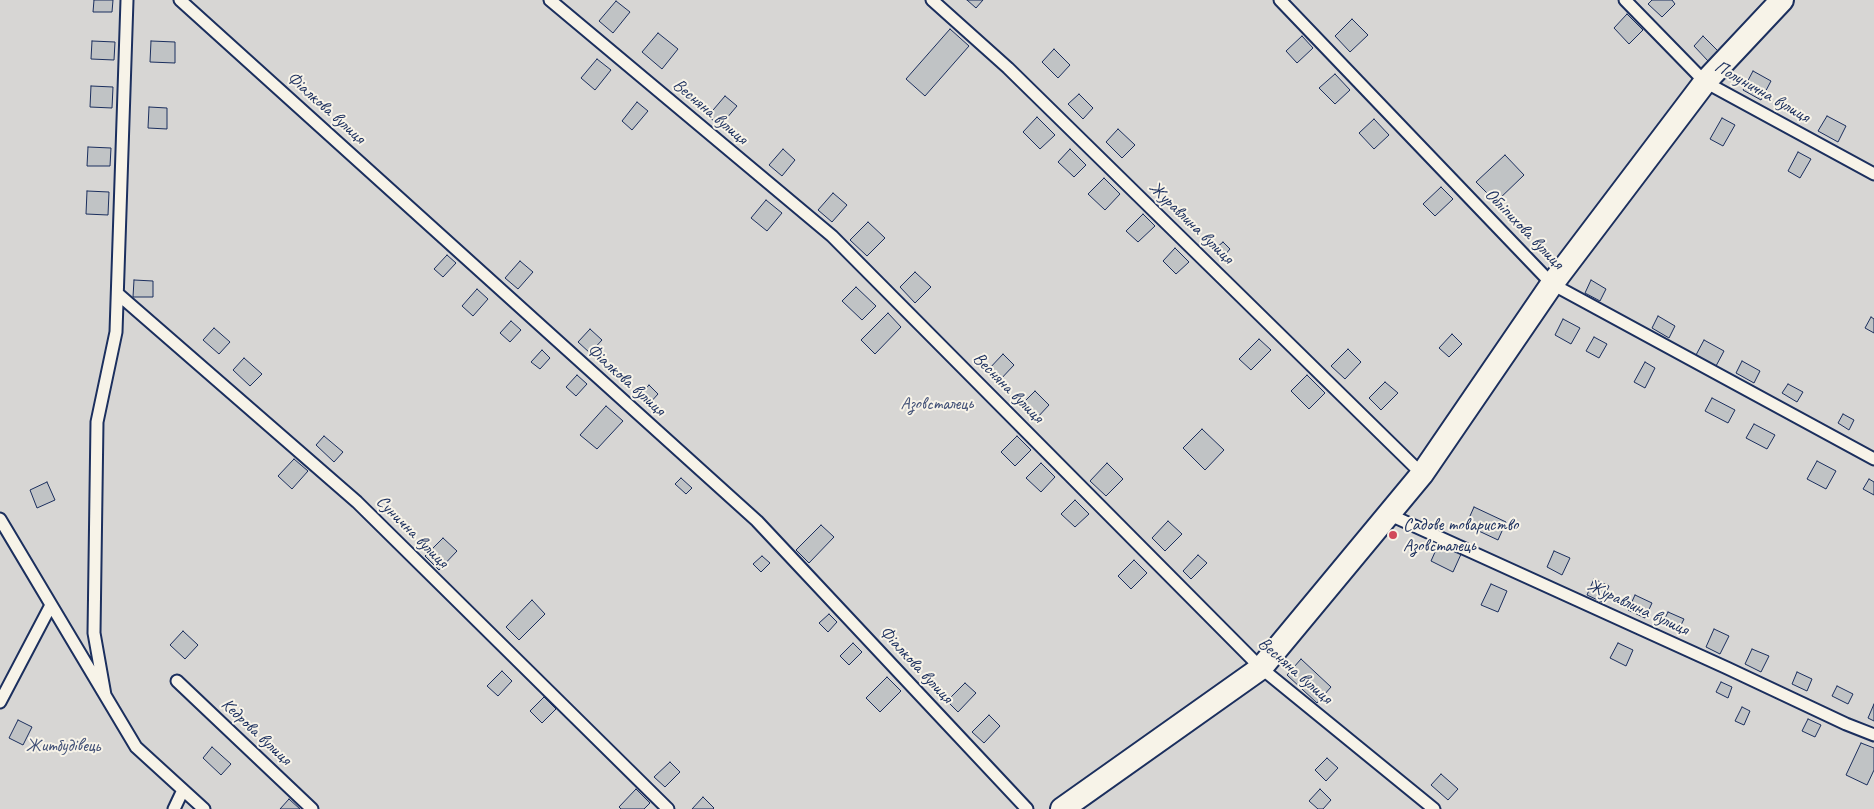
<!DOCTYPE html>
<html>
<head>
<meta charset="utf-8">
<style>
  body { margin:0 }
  canvas { display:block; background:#f7f3e8 }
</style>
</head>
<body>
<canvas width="1874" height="809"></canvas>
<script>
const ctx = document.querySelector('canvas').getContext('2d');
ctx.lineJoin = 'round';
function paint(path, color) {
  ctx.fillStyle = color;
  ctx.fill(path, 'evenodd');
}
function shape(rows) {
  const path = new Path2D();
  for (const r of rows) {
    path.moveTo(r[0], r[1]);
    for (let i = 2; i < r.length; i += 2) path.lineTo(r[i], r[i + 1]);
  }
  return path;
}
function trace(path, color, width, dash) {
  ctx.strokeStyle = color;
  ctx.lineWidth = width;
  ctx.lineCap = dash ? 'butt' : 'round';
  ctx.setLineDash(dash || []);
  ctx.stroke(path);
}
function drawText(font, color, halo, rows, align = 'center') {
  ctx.font = font + ' Caveat,sans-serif';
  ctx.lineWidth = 4;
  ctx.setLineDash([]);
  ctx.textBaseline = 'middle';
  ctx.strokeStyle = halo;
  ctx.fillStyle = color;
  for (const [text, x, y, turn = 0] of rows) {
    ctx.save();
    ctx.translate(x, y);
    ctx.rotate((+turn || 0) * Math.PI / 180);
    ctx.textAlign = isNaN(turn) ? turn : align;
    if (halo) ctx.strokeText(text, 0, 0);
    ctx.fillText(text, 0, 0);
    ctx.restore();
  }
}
const green = shape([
  [0,0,1874,0,1874,809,0,809]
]);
const building = shape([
  [94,0,113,0,112,12,93,12,94,0],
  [967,0,983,0,976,8,967,0],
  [1652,0,1672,0,1675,4,1662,17,1648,4,1652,0],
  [616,1,630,12,613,33,599,21,616,1],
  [1627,14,1643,30,1629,44,1614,28,1627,14],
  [1352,19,1368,35,1350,52,1335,36,1352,19],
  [950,29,969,46,925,96,906,79,950,29],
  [658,33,678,49,662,69,642,52,658,33],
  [1302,36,1313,48,1297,63,1286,51,1302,36],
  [1703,36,1718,51,1708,61,1694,46,1703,36],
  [92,41,115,42,114,60,91,59,92,41],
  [151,41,175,42,175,63,150,62,151,41],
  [1054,49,1070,65,1058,78,1042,62,1054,49],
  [597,59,611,70,595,90,581,78,597,59],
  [1753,71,1771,81,1761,100,1743,90,1753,71],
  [1335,74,1350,90,1335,104,1319,88,1335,74],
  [91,86,113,87,112,108,90,107,91,86],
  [1079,94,1093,108,1083,119,1068,104,1079,94],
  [725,96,737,106,720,126,708,116,725,96],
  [637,102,648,111,632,130,622,121,637,102],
  [149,107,167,108,167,129,148,128,149,107],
  [1827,116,1846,126,1838,142,1818,131,1827,116],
  [1037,117,1055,135,1040,149,1023,132,1037,117],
  [1722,118,1735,125,1723,146,1710,139,1722,118],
  [1374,119,1389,135,1374,149,1359,133,1374,119],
  [1118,129,1135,145,1122,158,1106,142,1118,129],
  [88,147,111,148,110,166,87,166,88,147],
  [783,149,795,160,782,176,769,165,783,149],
  [1070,149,1086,165,1074,177,1058,162,1070,149],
  [1798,152,1811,159,1800,178,1788,171,1798,152],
  [1505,155,1524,175,1496,202,1476,182,1505,155],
  [1104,178,1120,194,1105,210,1088,194,1104,178],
  [1441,187,1453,199,1435,216,1423,204,1441,187],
  [87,191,109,192,108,215,86,214,87,191],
  [833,193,847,205,832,222,818,210,833,193],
  [766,200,782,213,767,231,751,218,766,200],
  [1143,214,1155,226,1138,242,1126,231,1143,214],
  [868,222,885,238,867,256,850,240,868,222],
  [1223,242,1230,249,1223,257,1215,249,1223,242],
  [1175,248,1189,262,1176,274,1163,261,1175,248],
  [447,255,456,263,443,277,434,269,447,255],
  [520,261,533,272,518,289,505,278,520,261],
  [915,272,931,287,915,303,900,287,915,272],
  [134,280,153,281,153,297,133,297,134,280],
  [1591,280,1606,289,1600,301,1585,293,1591,280],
  [856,287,876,306,862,320,842,301,856,287],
  [477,289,488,299,473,316,462,306,477,289],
  [888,313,901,327,875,354,861,340,888,313],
  [1658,316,1675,326,1669,338,1652,328,1658,316],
  [1871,317,1874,319,1874,333,1865,328,1871,317],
  [1563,319,1580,328,1571,344,1555,335,1563,319],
  [511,321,521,330,510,342,500,333,511,321],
  [214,328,230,342,219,354,203,340,214,328],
  [590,329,602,340,590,353,578,342,590,329],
  [1452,334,1462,344,1449,357,1439,348,1452,334],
  [1594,337,1607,344,1599,358,1586,351,1594,337],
  [1259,339,1271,350,1251,370,1239,359,1259,339],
  [1704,340,1724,351,1716,366,1696,355,1704,340],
  [1348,349,1361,362,1345,379,1331,366,1348,349],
  [542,350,550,358,540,369,531,362,542,350],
  [1003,354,1014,365,999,381,988,370,1003,354],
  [244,358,262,374,250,386,233,370,244,358],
  [1742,361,1760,371,1754,383,1736,373,1742,361],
  [1645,362,1655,368,1645,388,1634,382,1645,362],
  [577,375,587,384,576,396,566,387,577,375],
  [1307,375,1325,393,1309,409,1291,391,1307,375],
  [1385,382,1398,393,1381,410,1369,398,1385,382],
  [1788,384,1803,392,1797,402,1782,393,1788,384],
  [649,385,658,394,649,404,640,395,649,385],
  [1035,391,1049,405,1036,419,1021,405,1035,391],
  [1712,398,1735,410,1728,423,1705,411,1712,398],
  [606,406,623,421,597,449,580,435,606,406],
  [1843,414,1854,420,1849,430,1838,423,1843,414],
  [1754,424,1775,435,1767,449,1746,438,1754,424],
  [1202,429,1224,450,1205,470,1183,448,1202,429],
  [324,436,343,452,334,462,316,445,324,436],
  [1017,436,1031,450,1015,466,1001,452,1017,436],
  [294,459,308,471,292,489,278,476,294,459],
  [1817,461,1836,471,1826,489,1807,479,1817,461],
  [1041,463,1055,477,1041,492,1026,478,1041,463],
  [1107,463,1123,479,1106,496,1090,481,1107,463],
  [681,478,692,488,686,494,675,484,681,478],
  [1869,479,1874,482,1874,495,1863,489,1869,479],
  [47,482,55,500,37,508,30,490,47,482],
  [1075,500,1089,514,1075,527,1061,514,1075,500],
  [1474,507,1506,522,1498,540,1466,525,1474,507],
  [1168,521,1182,534,1165,551,1152,538,1168,521],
  [821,525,834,537,809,563,796,550,821,525],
  [443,538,457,551,439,570,425,556,443,538],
  [1440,541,1462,552,1453,572,1431,561,1440,541],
  [1554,551,1570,558,1562,575,1547,567,1554,551],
  [1198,555,1207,563,1191,579,1183,571,1198,555],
  [762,556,770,563,761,572,753,564,762,556],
  [1134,560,1147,573,1131,589,1118,576,1134,560],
  [1594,579,1609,586,1602,602,1587,595,1594,579],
  [1491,584,1507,591,1498,612,1481,605,1491,584],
  [1635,595,1652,603,1645,618,1628,610,1635,595],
  [532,600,545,614,519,640,506,627,532,600],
  [1668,612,1684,619,1678,631,1662,624,1668,612],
  [829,614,837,622,828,632,819,623,829,614],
  [1714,629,1729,636,1720,654,1706,647,1714,629],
  [183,631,198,645,185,659,170,645,183,631],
  [853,643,862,652,849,665,840,656,853,643],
  [1618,643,1633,650,1626,666,1610,658,1618,643],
  [1752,649,1769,656,1761,672,1745,664,1752,649],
  [1301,659,1331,687,1317,703,1287,675,1301,659],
  [502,671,512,681,498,696,487,686,502,671],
  [1797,672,1812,679,1807,691,1792,684,1797,672],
  [887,677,901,691,880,712,866,698,887,677],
  [1721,682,1732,687,1728,698,1716,692,1721,682],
  [965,683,976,693,958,712,947,701,965,683],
  [1837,686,1853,694,1848,704,1832,696,1837,686],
  [544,697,556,709,542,723,530,711,544,697],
  [1874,704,1874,721,1868,718,1874,704],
  [1742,707,1750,711,1744,725,1735,721,1742,707],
  [989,715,1000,726,984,743,972,732,989,715],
  [1808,719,1821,725,1815,737,1802,731,1808,719],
  [18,720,32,727,23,745,9,738,18,720],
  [1861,743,1874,748,1874,770,1867,785,1846,775,1861,743],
  [212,747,231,764,221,775,203,758,212,747],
  [1327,758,1338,768,1326,781,1315,770,1327,758],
  [670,762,680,772,665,787,654,777,670,762],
  [1441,774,1458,789,1448,800,1431,785,1441,774],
  [636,789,650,803,644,809,621,809,619,807,636,789],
  [1320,789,1331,800,1323,809,1318,809,1309,801,1320,789],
  [703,797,714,808,713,809,692,809,703,797],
  [289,799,300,809,280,809,289,799]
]);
const lane = shape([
  [180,0,757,521,1027,809],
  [550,0,832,236,1261,668,1434,809],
  [932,0,1008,68,1422,474],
  [1280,0,1552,284,1874,459],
  [1625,0,1705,82,1874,174],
  [118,294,357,502,668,809],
  [1388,514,1727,668,1846,724,1874,735],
  [0,519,136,747,204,809],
  [177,681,312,809],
  [105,695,94,633,97,422,116,332,127,0],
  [0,702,51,605],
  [174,809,183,790]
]);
const street = shape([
  [1062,809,1261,668,1422,474,1552,284,1705,82,1782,0]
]);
const markers = [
  [1393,535,5,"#d1495b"]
];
const streetNames = [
  ["Полунична вулиця",1762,92,30],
  ["Фіалкова вулиця",326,108,42],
  ["Весняна вулиця",710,112,40],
  ["Журавлина вулиця",1191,223,44],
  ["Обліпихова вулиця",1524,229,46],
  ["Фіалкова вулиця",626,380,42],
  ["Весняна вулиця",1008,388,45],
  ["Сунична вулиця",412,532,45],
  ["Журавлина вулиця",1638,608,25],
  ["Фіалкова вулиця",916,665,47],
  ["Весняна вулиця",1295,671,41],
  ["Кедрова вулиця",256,732,43]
];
const parkNames = [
  ["Азовсталець",937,404],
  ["Житбудівець",63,746]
];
const poiNames = [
  ["Садове товариство",1403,525],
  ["Азовсталець",1403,546]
];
paint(green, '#d7d6d4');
paint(building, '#c0c3c5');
trace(building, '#1b2f5e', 1);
trace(lane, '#1b2f5e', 15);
trace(street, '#1b2f5e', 26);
trace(lane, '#f7f3e8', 11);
trace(street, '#f7f3e8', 22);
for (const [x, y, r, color] of markers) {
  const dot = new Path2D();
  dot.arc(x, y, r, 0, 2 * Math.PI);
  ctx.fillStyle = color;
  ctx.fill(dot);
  trace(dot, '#f7f3e8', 2);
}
drawText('18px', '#1b2f5e', '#f7f3e8', streetNames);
drawText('18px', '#415076', '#f7f3e8', parkNames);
drawText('18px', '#1b2f5e', '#f7f3e8', poiNames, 'left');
</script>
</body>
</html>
